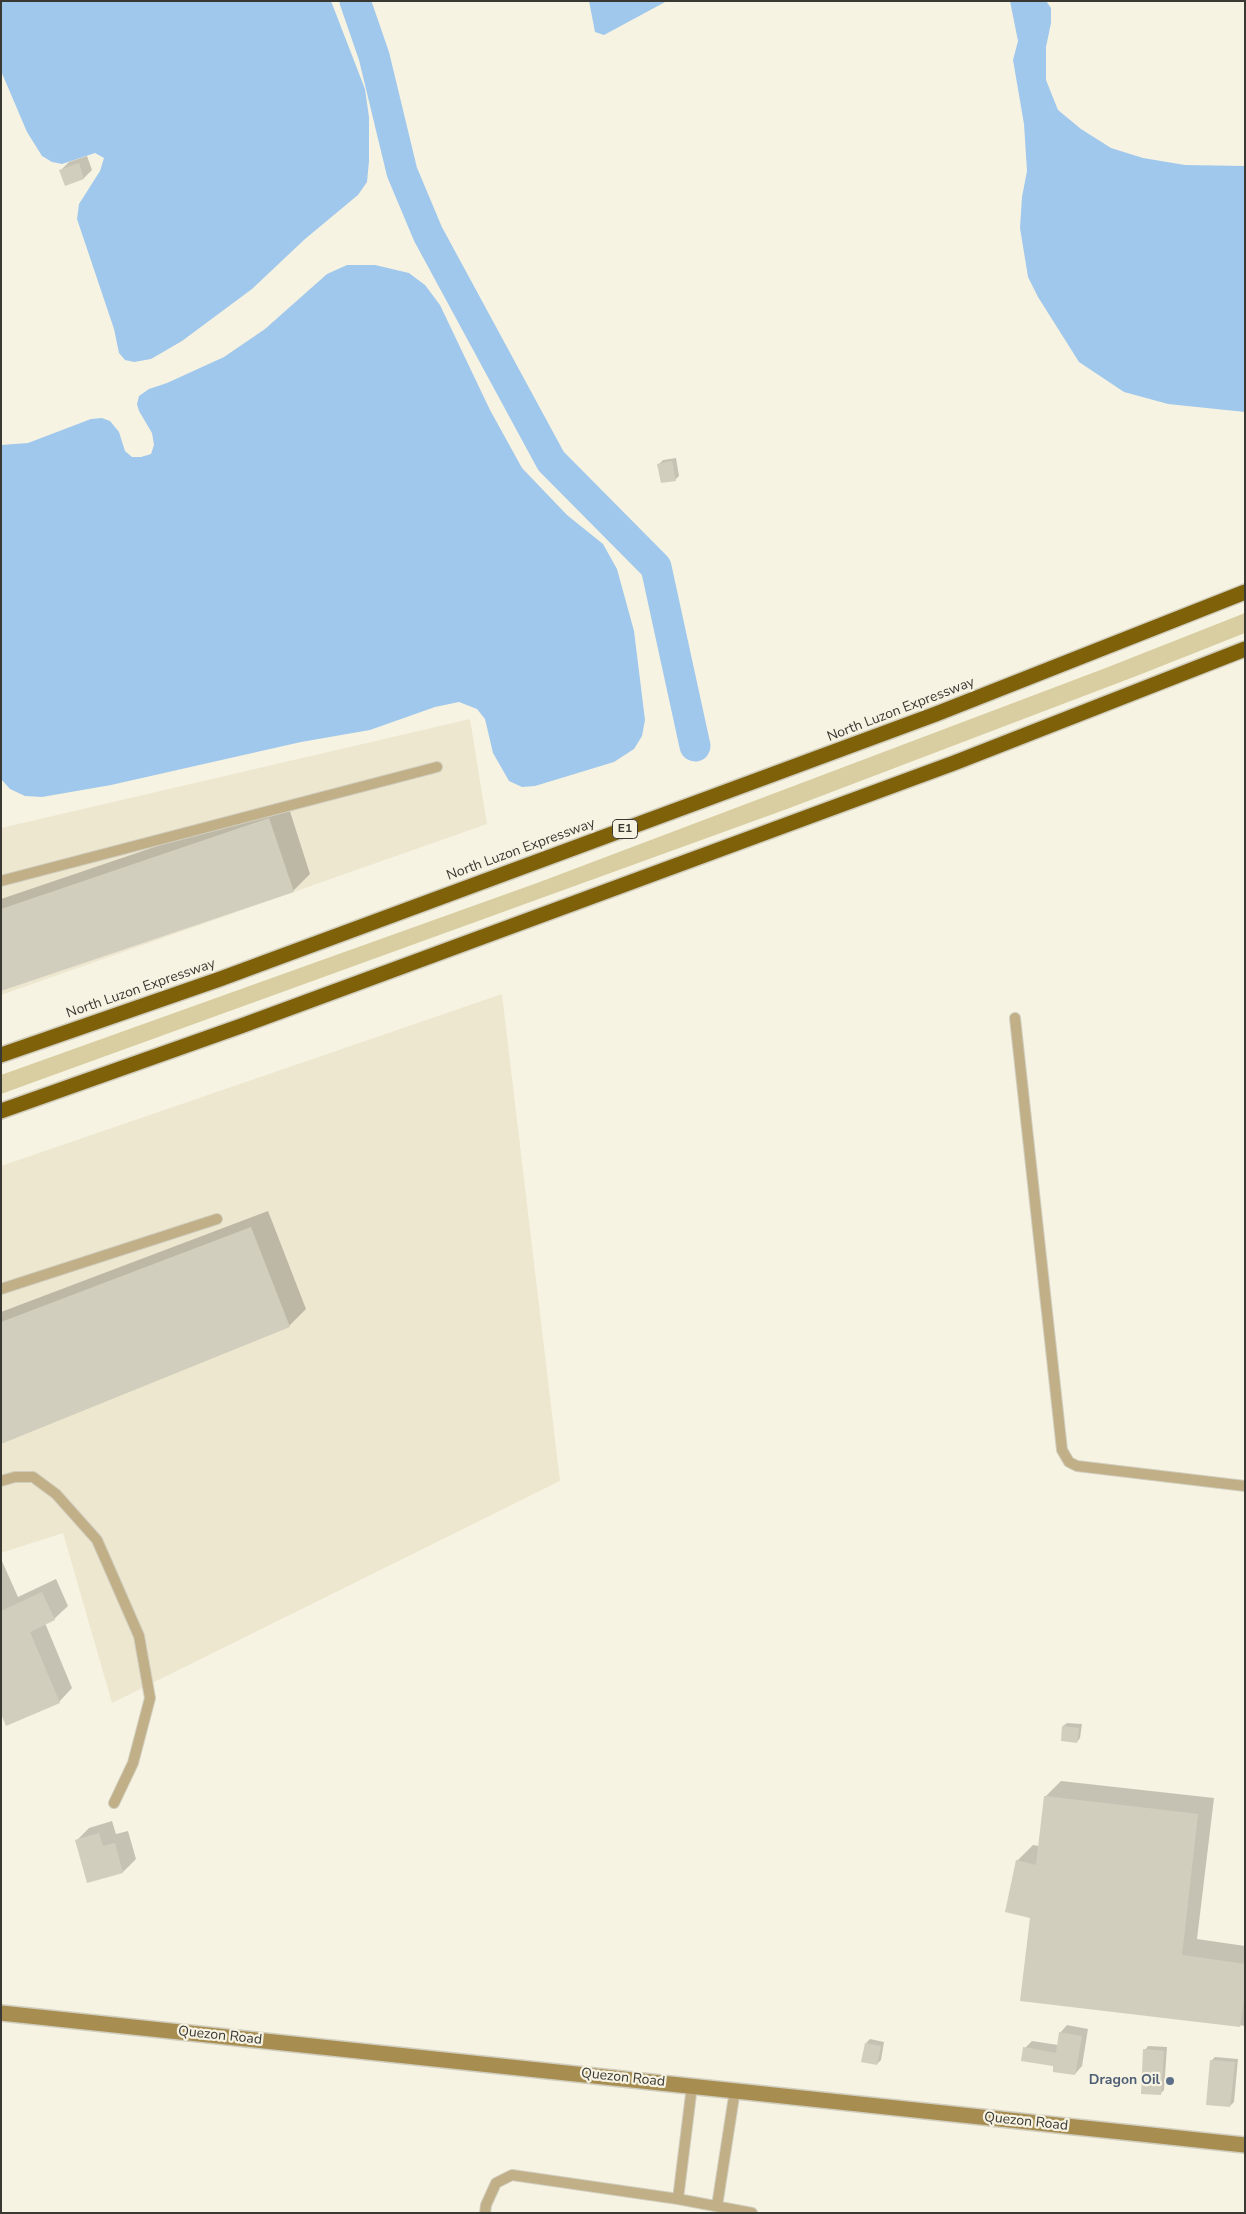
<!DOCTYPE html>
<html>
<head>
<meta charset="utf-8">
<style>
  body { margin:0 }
  #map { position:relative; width:1246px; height:2214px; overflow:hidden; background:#f7f3e2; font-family:"Nunito Sans",sans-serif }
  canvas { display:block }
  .frame { position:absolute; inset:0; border:2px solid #3a3832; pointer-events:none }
</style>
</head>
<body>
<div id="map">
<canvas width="1246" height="2214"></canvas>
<div class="frame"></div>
</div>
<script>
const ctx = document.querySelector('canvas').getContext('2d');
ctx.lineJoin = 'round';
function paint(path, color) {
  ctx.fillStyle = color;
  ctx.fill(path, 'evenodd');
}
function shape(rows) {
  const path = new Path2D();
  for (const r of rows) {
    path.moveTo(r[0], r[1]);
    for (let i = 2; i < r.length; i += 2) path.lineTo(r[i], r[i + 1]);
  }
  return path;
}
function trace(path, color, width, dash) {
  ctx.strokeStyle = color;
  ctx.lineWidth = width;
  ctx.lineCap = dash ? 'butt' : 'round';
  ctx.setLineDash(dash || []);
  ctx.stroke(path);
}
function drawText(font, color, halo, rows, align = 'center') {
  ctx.font = font + ' "Nunito Sans",sans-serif';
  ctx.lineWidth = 4.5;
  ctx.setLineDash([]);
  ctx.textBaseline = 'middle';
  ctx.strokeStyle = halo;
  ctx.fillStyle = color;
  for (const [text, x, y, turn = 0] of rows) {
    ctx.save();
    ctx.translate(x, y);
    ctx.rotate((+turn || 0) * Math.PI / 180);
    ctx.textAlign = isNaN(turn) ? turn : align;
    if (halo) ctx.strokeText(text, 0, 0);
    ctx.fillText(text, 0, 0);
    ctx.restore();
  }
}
const built = shape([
  [470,719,487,824,1,995,1,828],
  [502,994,560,1481,112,1703,63,1533,1,1553,1,1166]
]);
const green = shape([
  [1245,613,1245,633,1139,675,787,809,1,1094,1,1075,537,883,1103,669]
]);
const water = shape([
  [1,1,331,1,365,89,369,117,369,161,367,182,358,195,305,239,252,289,182,341,151,359,134,362,125,360,119,353,114,329,77,219,79,204,100,171,104,158,95,153,62,164,52,162,42,156,27,132,1,71],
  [589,1,667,1,604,35,595,32],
  [1010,1,1046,1,1051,8,1051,23,1046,47,1046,80,1058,110,1081,129,1111,148,1143,158,1185,165,1245,166,1245,412,1168,404,1124,392,1079,362,1038,297,1028,277,1020,228,1022,197,1027,171,1024,124,1013,60,1018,41],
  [347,265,375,265,409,273,425,285,440,305,490,410,522,468,567,515,603,544,617,569,634,631,645,720,642,736,634,749,614,762,535,786,522,787,509,781,493,753,485,719,477,709,459,702,435,707,370,730,301,742,111,785,42,797,25,796,10,789,1,779,1,445,28,443,91,419,102,418,110,421,119,432,125,451,132,457,141,457,151,454,154,445,152,433,139,411,137,404,139,396,149,389,167,383,224,357,265,329,327,274]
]);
const shadow = shape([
  [87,156,92,170,84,178,66,184,61,170,69,162],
  [676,458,679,476,675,480,659,464,663,460],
  [287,802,310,874,293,891,1,990,1,899],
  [268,1211,306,1309,289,1326,1,1443,1,1312],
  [1,1559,18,1597,56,1579,68,1606,54,1619,45,1623,72,1688,59,1702,1,1711],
  [1067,1723,1082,1724,1080,1738,1077,1742,1063,1726],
  [1061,1781,1214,1798,1197,1939,1245,1946,1245,2026,1021,2000,1031,1917,1017,1861,1033,1845,1039,1846,1045,1797],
  [112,1821,116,1834,128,1831,136,1859,123,1872,88,1882,77,1840,89,1828],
  [1067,2025,1088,2029,1082,2066,1075,2074,1025,2048,1032,2041,1058,2045,1060,2033],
  [870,2039,884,2042,881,2060,877,2064,866,2043],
  [1148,2046,1167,2047,1164,2090,1160,2094,1145,2050],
  [1215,2057,1238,2059,1234,2102,1230,2106,1212,2060]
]);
const river = shape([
  [355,1,374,56,402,172,428,234,551,461,656,567,695,746]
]);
const building = shape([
  [79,163,84,179,65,186,59,170],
  [672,461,676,481,661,483,657,464],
  [269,818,294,892,1,991,1,909],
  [251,1227,290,1327,1,1444,1,1322],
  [42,1592,55,1620,30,1632,60,1703,6,1726,1,1714,1,1611],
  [1062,1726,1079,1728,1077,1743,1061,1741],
  [1044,1796,1198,1814,1182,1955,1245,1964,1245,1990,1240,2027,1020,2001,1030,1918,1005,1912,1016,1860,1036,1865],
  [99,1833,103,1846,115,1843,123,1873,87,1883,75,1840],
  [1059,2032,1082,2036,1075,2075,1053,2072,1053,2066,1021,2061,1023,2047,1056,2053],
  [865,2043,881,2046,877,2065,861,2062],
  [1143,2049,1164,2051,1161,2095,1141,2094],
  [1210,2060,1235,2062,1230,2107,1206,2105]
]);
const lane = shape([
  [1,881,437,767],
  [1015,1018,1062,1450,1069,1462,1077,1466,1245,1486],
  [1,1289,217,1219],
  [1,1481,15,1477,33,1477,56,1494,97,1540,139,1636,150,1698,133,1763,114,1803],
  [678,2199,692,2086],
  [717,2206,735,2090],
  [485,2213,486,2205,496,2183,512,2175,678,2199,752,2213]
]);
const secondary = shape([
  [1,2013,1245,2145]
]);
const highway = shape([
  [1,1055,220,979,936,714,1245,592],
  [1,1111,241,1026,954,763,1245,649]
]);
const markers = [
  [1170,2081,5,"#5c6f8a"]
];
const shields = [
  [625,829,25]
];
const shieldNames = [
  ["E1",625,829]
];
const streetNames = [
  ["North Luzon Expressway",901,710,-21],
  ["North Luzon Expressway",521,850,-20],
  ["North Luzon Expressway",141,989,-19],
  ["Quezon Road",220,2036,6],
  ["Quezon Road",623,2078,6],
  ["Quezon Road",1026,2122,6]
];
const serviceNames = [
  ["Dragon Oil",1160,2081]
];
paint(built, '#ede7d0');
paint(green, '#d8cea1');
paint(water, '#a0c8ec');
paint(shadow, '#0003');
trace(river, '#a0c8ec', 31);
paint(building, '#d2cebd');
trace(lane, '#d1cebf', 12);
trace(secondary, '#d1cebf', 18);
trace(highway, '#d1cebf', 18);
trace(lane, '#c0af87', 10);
trace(secondary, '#a78d50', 15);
trace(highway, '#7f6109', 15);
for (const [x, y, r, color] of markers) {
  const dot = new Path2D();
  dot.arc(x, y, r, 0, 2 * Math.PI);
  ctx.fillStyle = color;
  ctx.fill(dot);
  trace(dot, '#f7f3e2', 2);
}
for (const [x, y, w] of shields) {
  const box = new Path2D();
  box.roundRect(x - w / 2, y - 9.5, w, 19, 4);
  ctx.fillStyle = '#f7f3e2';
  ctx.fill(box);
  trace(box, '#3a3832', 1);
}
drawText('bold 12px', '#3a3832', null, shieldNames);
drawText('14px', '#3a3832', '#f7f3e2', streetNames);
drawText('bold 14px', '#4e5e75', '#f7f3e2', serviceNames, 'right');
</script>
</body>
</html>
